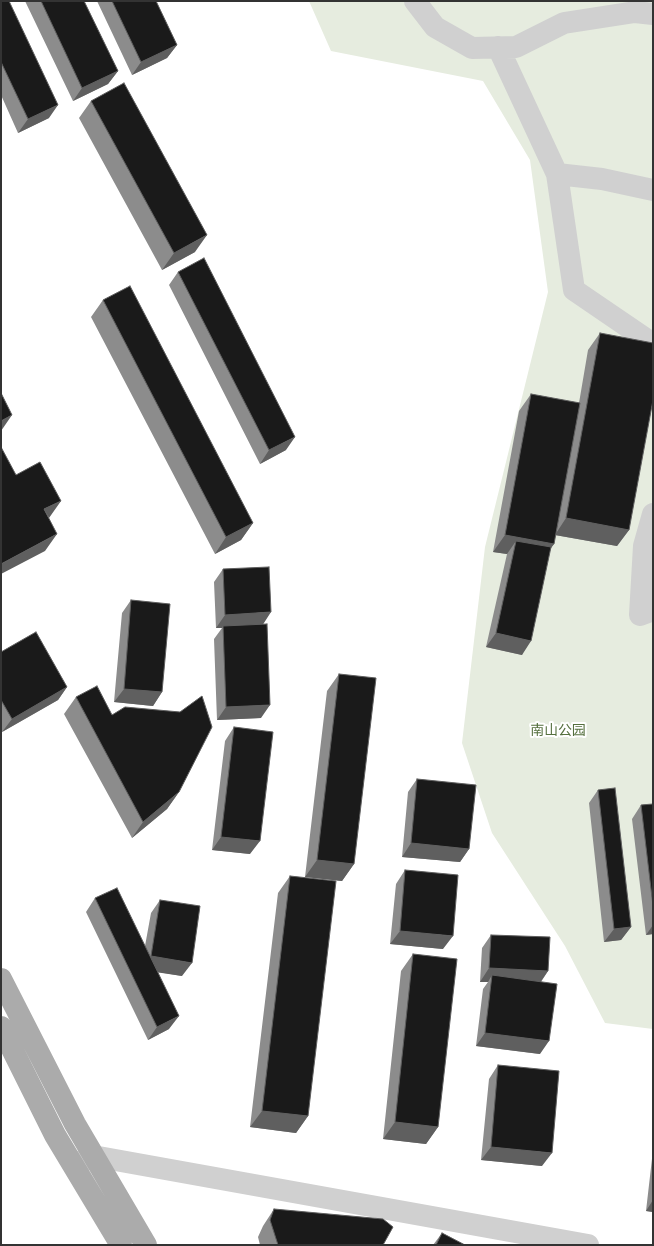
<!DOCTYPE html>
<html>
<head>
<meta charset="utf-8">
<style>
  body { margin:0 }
  #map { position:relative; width:654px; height:1246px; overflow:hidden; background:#fff; font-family:Manrope,sans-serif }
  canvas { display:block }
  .frame { position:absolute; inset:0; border:2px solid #333; pointer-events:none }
</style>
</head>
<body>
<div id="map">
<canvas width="654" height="1246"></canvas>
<div class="frame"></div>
</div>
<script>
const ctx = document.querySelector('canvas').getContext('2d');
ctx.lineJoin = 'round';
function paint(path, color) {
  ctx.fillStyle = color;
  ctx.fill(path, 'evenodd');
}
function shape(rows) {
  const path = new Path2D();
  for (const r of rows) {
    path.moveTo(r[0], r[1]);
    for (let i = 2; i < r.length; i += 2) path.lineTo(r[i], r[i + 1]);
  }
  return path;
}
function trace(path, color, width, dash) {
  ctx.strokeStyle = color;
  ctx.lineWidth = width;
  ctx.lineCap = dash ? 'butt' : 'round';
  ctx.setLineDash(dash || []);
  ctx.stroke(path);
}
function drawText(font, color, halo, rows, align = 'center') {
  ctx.font = font + ' Manrope,"Noto Sans SC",sans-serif';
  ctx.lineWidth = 4;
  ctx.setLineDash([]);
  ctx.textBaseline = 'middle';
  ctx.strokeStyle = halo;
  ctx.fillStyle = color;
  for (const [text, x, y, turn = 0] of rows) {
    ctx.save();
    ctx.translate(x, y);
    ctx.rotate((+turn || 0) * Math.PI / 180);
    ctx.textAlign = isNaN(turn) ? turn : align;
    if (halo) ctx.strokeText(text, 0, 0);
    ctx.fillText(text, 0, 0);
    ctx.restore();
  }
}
const green = shape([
  [309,1,653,1,653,1029,605,1023,565,946,492,833,462,743,485,547,548,292,530,160,483,81,331,51]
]);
const minor = shape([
  [415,1,435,27,472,48,516,47,564,23,635,12,653,14],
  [498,47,557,174,574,290,653,344],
  [557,174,602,179,653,190],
  [653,514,644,546,640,615,653,610],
  [80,1162,93,1156,588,1245]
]);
const major = shape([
  [1,979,75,1124,146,1245],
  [1,1027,55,1135,121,1245]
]);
const wall = shape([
  [1,1,49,118,18,133,1,95],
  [25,1,84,1,118,71,108,84,73,101],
  [97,1,156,1,177,45,167,58,132,75],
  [91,101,195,252,162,270,79,118],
  [178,272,286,450,260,464,169,285],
  [103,300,253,523,241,540,215,554,91,317],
  [600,333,629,530,617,546,555,535,554,544,551,547,522,655,486,647,507,554,493,552,519,411,531,394,579,403,588,350],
  [223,569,263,624,261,718,217,720,214,639,222,628,216,628,214,582],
  [131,600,162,692,153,706,114,702,122,613],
  [1,652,67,687,58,700,2,732,1,730],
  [339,674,354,864,342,881,305,877,327,691],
  [76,697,112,715,179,792,167,809,132,838,64,714],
  [234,727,250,854,212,850,225,741],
  [417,779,469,849,460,862,402,857,408,792],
  [598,790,631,927,621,940,604,942,589,803],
  [653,804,653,934,646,935,632,819,641,805],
  [405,870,443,949,390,944,396,884],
  [290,876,308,1116,296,1133,250,1127,278,893],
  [95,898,145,946,151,913,160,900,182,976,158,972,169,1029,148,1040,86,912],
  [491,935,548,971,541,982,540,1054,476,1046,483,989,488,982,480,982,482,948],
  [413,954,438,1127,426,1144,383,1139,401,971],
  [498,1065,542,1166,481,1160,489,1079],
  [653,1150,653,1212,646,1211],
  [274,1209,383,1245,260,1245,258,1237,263,1226],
  [442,1233,465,1245,433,1245]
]);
const shadedWall = shape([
  [177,45,167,58,132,75,141,62],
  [118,71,108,84,73,101,82,88],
  [58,105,49,118,18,133,28,119],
  [207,235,195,252,162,270,174,253],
  [12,415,1,431,1,421],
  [295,437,286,450,260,464,269,450],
  [61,501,49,518,44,509],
  [566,518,629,530,617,546,555,535],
  [253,523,241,540,215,554,226,537],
  [57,534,45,551,1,574,1,564],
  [505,535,554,544,542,561,516,541,507,554,493,552],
  [271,612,262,626,223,626,222,628,216,628,225,615],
  [496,633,531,641,522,655,486,647],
  [67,687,58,700,2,732,12,719],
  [124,689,162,692,153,706,114,702],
  [270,705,261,718,217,720,226,707],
  [179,792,167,809,132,838,143,822],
  [221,837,260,841,250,854,212,850],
  [411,843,469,849,460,862,402,857],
  [317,860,354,864,342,881,305,877],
  [653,925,653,934,646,935],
  [631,927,621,940,604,942,614,929],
  [400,931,453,936,443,949,390,944],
  [151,956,192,963,182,976,142,970],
  [489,968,548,971,539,984,492,975,488,982,480,982],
  [179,1016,169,1029,148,1040,157,1027],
  [485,1033,549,1041,540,1054,476,1046],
  [262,1111,308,1116,296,1133,250,1127],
  [395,1122,438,1127,426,1144,383,1139],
  [491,1147,552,1153,542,1166,481,1160],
  [653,1200,653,1212,646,1211]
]);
const building = shape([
  [1,1,9,1,58,105,28,119,1,62,1,1],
  [41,1,84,1,118,71,82,88,41,1],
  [112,1,156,1,177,45,141,62,112,1],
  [124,83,207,235,174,253,91,101,124,83],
  [204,258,295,437,269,450,178,272,204,258],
  [130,286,253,523,226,537,103,300,130,286],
  [600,333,653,343,653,400,629,530,566,518,600,333],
  [1,393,12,415,1,421,1,393],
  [531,394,580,403,554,544,505,535,531,394],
  [1,447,16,475,40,462,61,501,44,509,57,534,1,564,1,447],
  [516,541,551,547,531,641,496,633,516,541],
  [269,567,271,612,225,615,223,569,269,567],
  [131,600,170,604,162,692,124,689,131,600],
  [267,624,270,705,226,707,223,626,267,624],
  [36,632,67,687,12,719,1,700,1,652,36,632],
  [339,674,376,678,354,864,317,860,339,674],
  [97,686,112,715,125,707,180,712,202,696,212,727,179,792,143,822,76,697,97,686],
  [234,727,273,732,260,841,221,837,234,727],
  [417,779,476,785,469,849,411,843,417,779],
  [615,788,631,927,614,929,598,790,615,788],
  [653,804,653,906,641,805,653,804],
  [405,870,458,875,453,936,400,931,405,870],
  [290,876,336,881,308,1116,262,1111,290,876],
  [117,888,179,1016,157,1027,95,898,117,888],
  [160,900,200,906,192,963,151,956,160,900],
  [491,935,550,937,548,971,489,968,491,935],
  [413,954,457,959,438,1127,395,1122,413,954],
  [492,975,557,984,549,1041,485,1033,492,975],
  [498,1065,559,1071,552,1153,491,1147,498,1065],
  [274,1209,383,1219,393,1227,383,1245,278,1245,270,1220,274,1209],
  [442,1233,465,1245,436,1245,442,1233]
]);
const parkNames = [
  ["南山公园",558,731]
];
paint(green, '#e6ecdf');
trace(minor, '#d0d0d0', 22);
trace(major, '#ababab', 22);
paint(wall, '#8c8c8c');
paint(shadedWall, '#5f5f5f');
paint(building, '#1a1a1a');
trace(building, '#5f5f5f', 1);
drawText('14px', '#56703f', '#fff', parkNames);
</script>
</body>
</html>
